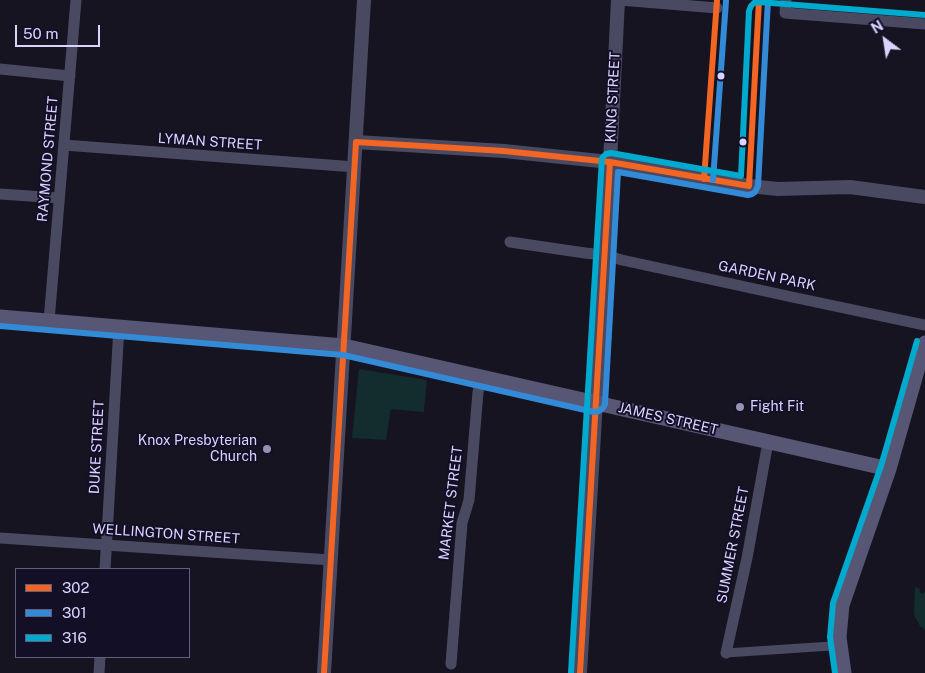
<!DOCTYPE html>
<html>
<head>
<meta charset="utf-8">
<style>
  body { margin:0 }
  #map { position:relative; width:925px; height:673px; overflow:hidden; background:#161421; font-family:"Public Sans",sans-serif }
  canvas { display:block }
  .legend { position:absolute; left:15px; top:568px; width:175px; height:90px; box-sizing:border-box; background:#130f26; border:1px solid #625e7d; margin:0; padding:6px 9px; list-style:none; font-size:15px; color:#d9d4ff }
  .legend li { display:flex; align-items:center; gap:10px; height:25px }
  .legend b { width:25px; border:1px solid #625e7d }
  .north { position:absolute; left:860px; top:15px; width:50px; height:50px; -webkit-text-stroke:4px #130f26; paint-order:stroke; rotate:329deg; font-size:14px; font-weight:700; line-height:20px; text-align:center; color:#d9d4ff }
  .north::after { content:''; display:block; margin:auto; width:18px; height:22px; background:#d9d4ff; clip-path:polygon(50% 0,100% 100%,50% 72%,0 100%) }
  .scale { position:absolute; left:15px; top:25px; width:85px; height:22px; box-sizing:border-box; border:2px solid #d9d4ff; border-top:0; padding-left:6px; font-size:15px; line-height:18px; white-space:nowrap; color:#d9d4ff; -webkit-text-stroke:4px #130f26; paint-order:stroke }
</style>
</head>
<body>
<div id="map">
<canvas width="925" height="673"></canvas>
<ul class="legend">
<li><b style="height:6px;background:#f26522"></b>302</li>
<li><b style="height:6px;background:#338bd7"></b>301</li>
<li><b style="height:6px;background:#00a9ce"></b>316</li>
</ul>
<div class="north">N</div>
<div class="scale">50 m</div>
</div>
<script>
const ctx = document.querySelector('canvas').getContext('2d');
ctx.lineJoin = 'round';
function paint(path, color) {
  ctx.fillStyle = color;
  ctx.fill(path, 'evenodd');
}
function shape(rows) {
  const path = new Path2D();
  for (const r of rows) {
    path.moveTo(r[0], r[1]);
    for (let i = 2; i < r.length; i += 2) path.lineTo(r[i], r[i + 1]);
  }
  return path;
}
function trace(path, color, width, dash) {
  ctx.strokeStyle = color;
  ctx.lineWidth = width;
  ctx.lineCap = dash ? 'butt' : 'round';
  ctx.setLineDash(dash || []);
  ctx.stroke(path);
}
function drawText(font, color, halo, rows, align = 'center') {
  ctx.font = font + ' "Public Sans",sans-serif';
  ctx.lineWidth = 4;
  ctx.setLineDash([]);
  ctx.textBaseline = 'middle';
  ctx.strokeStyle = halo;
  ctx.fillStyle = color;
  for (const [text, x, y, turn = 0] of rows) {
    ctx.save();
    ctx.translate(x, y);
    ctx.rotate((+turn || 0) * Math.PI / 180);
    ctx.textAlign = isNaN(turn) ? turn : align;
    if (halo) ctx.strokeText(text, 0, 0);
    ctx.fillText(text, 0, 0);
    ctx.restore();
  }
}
const green = shape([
  [359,369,427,380,424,412,391,409,386,440,352,438],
  [915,587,919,588,921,594,925,592,925,630,920,626,915,617,914,612]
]);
const pedestrian = shape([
  [726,653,831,646,840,644]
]);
const minor = shape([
  [620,0,717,8],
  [786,0,785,13,925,24],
  [0,69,70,76],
  [64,145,355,167],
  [0,194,59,198],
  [510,242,585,253,604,255,622,260,792,297,925,325],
  [49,321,76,0],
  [0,538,331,560],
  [105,569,119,327],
  [726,653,747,558,768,442],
  [451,664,462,523,469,500,478,392,482,377],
  [99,673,100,657]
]);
const tertiary = shape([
  [356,142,504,151,610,162,749,186,778,189,850,187,925,197],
  [324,673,364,0],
  [580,673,610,162,618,0]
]);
const secondary = shape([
  [0,317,344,346,889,469],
  [844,673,839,637,842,605,889,469,925,343]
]);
const bus1 = shape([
  [704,179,717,0],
  [324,673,356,142,504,151,610,162,749,186,759,0],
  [580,673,610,162]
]);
const bus2 = shape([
  [713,180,726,1],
  [0,326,343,355,594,412,599,411,603,408,605,404,618,172,748,195,752,194,755,192,758,186,768,0]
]);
const bus3 = shape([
  [571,672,602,158,606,154,611,153,741,176,749,11,751,6,754,3,759,2,925,15],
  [835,673,830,637,833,603,881,466,917,341]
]);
const markers = [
  [721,76,4.5,"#d9d4ff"],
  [743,142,4.5,"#d9d4ff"],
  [740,407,5,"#9591b1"],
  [267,449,5,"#9591b1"]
];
const streetNames = [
  ["KING STREET",613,97,-87],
  ["LYMAN STREET",210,142,4],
  ["RAYMOND STREET",48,159,-85],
  ["GARDEN PARK",767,276,12],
  ["JAMES STREET",668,419,13],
  ["DUKE STREET",97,447,-87],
  ["MARKET STREET",451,503,-83],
  ["WELLINGTON STREET",166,534,4],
  ["SUMMER STREET",733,545,-79]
];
const poiNames = [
  ["Fight Fit",750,407],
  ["Knox Presbyterian",257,441,"right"],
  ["Church",257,457,"right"]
];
paint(green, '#132c2d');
trace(pedestrian, '#4a4962', 9);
trace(minor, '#4a4962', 11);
trace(tertiary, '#4a4962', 14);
trace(secondary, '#575674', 15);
trace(bus1, '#f26522', 6);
trace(bus2, '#338bd7', 6);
trace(bus3, '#00a9ce', 6);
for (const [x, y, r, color] of markers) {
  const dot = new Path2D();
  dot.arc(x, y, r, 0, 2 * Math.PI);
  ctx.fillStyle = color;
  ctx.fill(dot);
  trace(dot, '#130f26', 2);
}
drawText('14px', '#d9d4ff', '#130f26', streetNames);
drawText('14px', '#d9d4ff', '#130f26', poiNames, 'left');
</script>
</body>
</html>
